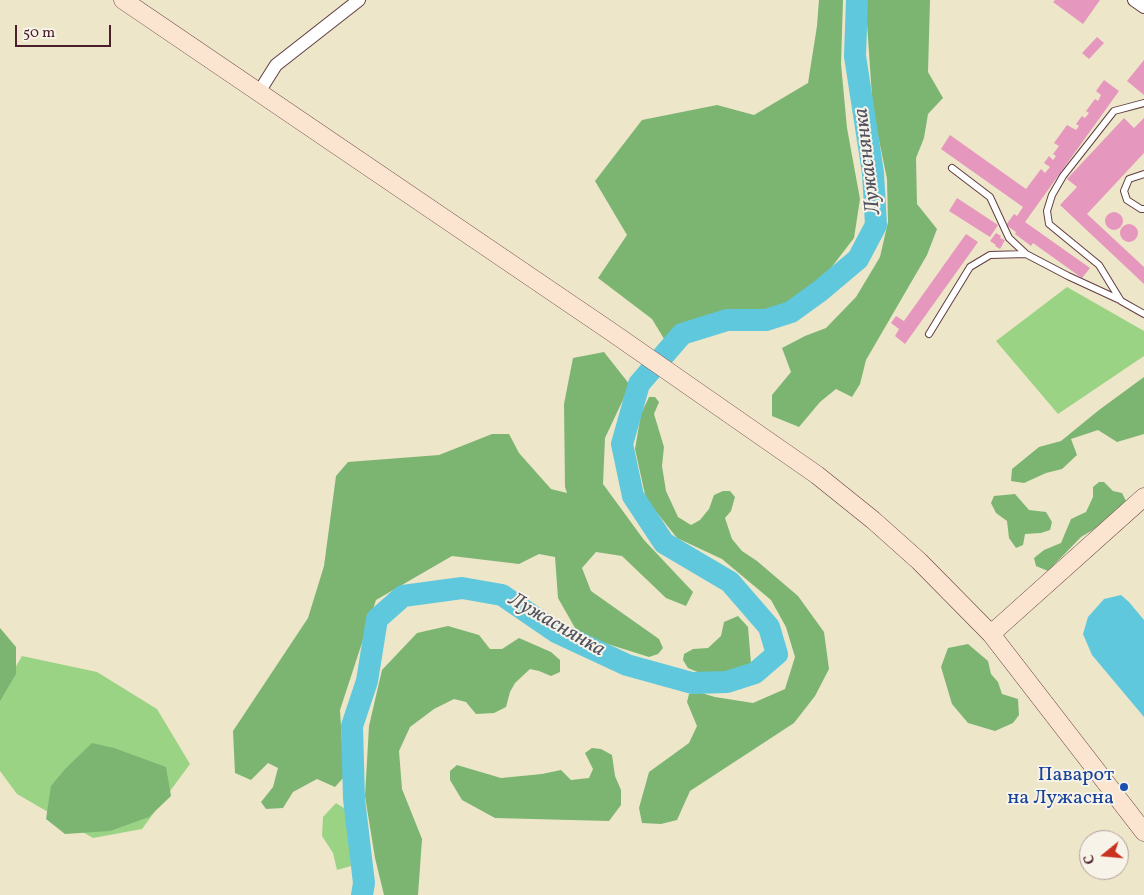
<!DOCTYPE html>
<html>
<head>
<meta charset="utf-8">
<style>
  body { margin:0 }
  #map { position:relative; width:1144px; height:895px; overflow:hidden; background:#ede6c9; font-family:Vollkorn,serif }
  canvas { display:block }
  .north { position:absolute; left:1079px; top:830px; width:50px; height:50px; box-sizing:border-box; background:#f7f3e8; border:1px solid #b29e9c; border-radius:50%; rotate:253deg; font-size:14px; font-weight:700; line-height:20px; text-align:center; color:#4a1f2b }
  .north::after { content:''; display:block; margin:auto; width:18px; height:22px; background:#c8321e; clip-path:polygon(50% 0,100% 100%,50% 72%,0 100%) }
  .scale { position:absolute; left:15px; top:25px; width:96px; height:22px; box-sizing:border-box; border:2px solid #4a1f2b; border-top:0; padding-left:6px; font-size:15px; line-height:18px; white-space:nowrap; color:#4a1f2b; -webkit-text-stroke:4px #f7f3e8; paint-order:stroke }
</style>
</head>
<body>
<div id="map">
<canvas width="1144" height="895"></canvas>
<div class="north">С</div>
<div class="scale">50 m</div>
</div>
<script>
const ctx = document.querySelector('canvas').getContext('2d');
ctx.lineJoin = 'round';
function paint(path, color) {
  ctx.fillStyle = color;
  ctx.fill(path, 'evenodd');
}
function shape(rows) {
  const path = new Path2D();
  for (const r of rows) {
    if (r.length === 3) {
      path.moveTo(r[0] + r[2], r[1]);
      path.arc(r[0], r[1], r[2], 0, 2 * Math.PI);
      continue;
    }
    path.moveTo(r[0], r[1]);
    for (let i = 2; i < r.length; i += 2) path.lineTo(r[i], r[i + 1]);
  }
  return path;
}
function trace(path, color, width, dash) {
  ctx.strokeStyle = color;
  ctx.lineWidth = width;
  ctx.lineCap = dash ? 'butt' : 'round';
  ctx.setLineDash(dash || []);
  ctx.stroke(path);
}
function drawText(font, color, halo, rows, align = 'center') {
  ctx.font = font + ' Vollkorn,serif';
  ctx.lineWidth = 4;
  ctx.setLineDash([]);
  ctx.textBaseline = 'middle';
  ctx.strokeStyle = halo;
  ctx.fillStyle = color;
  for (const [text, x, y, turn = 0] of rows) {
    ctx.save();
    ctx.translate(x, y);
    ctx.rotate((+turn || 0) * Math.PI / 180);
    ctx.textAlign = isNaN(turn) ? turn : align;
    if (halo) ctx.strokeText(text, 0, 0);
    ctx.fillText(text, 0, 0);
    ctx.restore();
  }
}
const green = shape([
  [1067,287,1144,331,1144,356,1058,414,996,341],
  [22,656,97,672,157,709,190,764,142,829,93,838,17,794,0,771,0,694],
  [336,803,347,810,351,866,337,870,333,853,322,836,323,817]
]);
const forest = shape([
  [819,0,843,0,841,64,847,128,860,199,854,238,804,303,756,318,711,321,692,327,666,342,652,319,598,278,627,235,595,181,642,120,717,105,754,115,808,83,817,26],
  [867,0,930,0,928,72,943,98,928,114,924,138,916,158,917,204,937,229,927,255,866,360,860,384,852,397,836,389,820,402,799,427,772,416,772,395,791,372,782,348,805,336,826,328,856,297,880,257,888,222,887,179,873,111,866,9],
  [604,352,630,385,605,438,603,484,644,540,693,592,686,606,666,598,622,556,596,552,582,568,591,591,659,639,663,648,658,654,649,657,579,635,558,598,555,557,539,554,519,564,452,556,376,600,340,710,344,777,335,787,317,779,293,792,283,808,266,809,261,802,273,787,278,768,268,763,251,780,235,773,233,731,308,618,324,566,336,476,348,462,439,455,492,434,509,434,519,453,551,489,567,493,565,487,564,404,573,358],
  [1144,377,1144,434,1117,442,1098,430,1071,439,1077,455,1062,469,1046,473,1024,483,1011,481,1012,469,1039,447,1061,441,1099,410],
  [649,397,655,397,659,402,654,414,664,447,662,466,666,491,678,517,691,525,700,520,709,509,714,495,723,491,730,491,735,497,731,511,725,518,732,539,742,551,757,561,798,596,824,632,829,669,815,696,794,723,690,791,677,820,661,824,642,823,639,808,649,772,689,743,697,726,687,702,689,694,698,692,715,697,753,703,785,689,795,657,786,627,771,600,722,559,677,538,646,499,635,449,641,414],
  [1099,482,1104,482,1113,491,1122,493,1126,501,1116,516,1081,537,1048,571,1036,566,1034,558,1044,550,1061,543,1071,519,1086,512,1093,497,1093,487],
  [1015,494,1029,510,1046,512,1052,522,1050,530,1041,533,1025,534,1023,545,1016,548,1009,538,1007,521,996,513,991,503,994,496],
  [738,616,748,627,751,663,741,670,725,674,707,676,688,668,683,660,684,654,693,649,708,648,721,636,724,622],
  [448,626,479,635,490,649,502,649,519,638,551,652,560,660,560,672,551,676,539,671,530,669,515,683,510,692,506,707,494,713,476,714,466,702,454,699,434,709,410,727,399,751,402,789,422,839,418,895,384,895,375,858,365,796,369,726,382,670,417,633],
  [0,628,16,647,16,674,0,701],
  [968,644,988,661,991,674,998,682,1002,694,1018,699,1019,715,1013,723,995,731,968,723,952,704,941,667,948,648],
  [92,743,114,748,166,767,171,796,149,817,110,831,65,834,46,819,51,786,65,769],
  [592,748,601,749,612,755,615,776,621,790,621,805,609,821,495,818,462,800,450,780,450,771,457,765,501,778,542,774,561,770,571,780,589,778,593,769,585,753]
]);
const water = shape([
  [1121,595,1129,602,1144,620,1144,717,1092,655,1083,634,1088,617,1104,599]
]);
const river = shape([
  [362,895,364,883,354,799,352,726,367,681,377,619,403,596,462,588,502,595,556,632,627,665,692,683,727,682,755,673,777,654,769,627,730,582,664,543,633,496,622,444,639,384,682,334,727,320,766,320,791,312,820,291,858,259,876,225,873,173,855,56,857,0]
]);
const building = shape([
  [1055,0,1100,0,1083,24,1053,2],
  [1097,37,1104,43,1089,59,1082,53],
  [1144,60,1144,95,1127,81],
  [1104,80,1119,91,1025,222,1090,268,1082,278,1033,243,1031,246,1015,234,1016,232,1006,225,1014,214,1017,216,1023,207,941,149,950,135,1026,189,1041,169,1045,173,1050,167,1044,163,1049,156,1053,160,1056,156,1053,154,1059,146,1054,143,1067,125,1076,130,1079,126,1076,124,1082,116,1085,118,1089,113,1086,111,1095,99,1098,101,1101,95,1096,91],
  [1124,118,1134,128,1144,118,1144,153,1087,214,1144,267,1144,284,1060,205,1077,187,1067,179],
  [957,198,998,225,990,237,949,211],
  [1114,221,9],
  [1129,233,9],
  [996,233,1001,236,1000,238,1005,240,1000,249,995,246,996,245,990,241],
  [966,234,978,242,905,344,895,336,899,329,891,323,896,316,904,321]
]);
const lane = shape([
  [1144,103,1114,111,1063,176,1052,195,1047,211,1049,224,1099,265,1121,301,1144,314],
  [952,168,990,197,1009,238,1026,254],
  [1144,174,1129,179,1124,191,1127,200,1141,209,1144,209],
  [929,334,970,267,990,255,1026,254,1068,276,1120,300]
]);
const street = shape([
  [1134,0,1144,7],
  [259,92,276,65,359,0]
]);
const secondary = shape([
  [123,0,613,333,817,475,873,520,919,561,991,634,1144,832],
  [991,634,1144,497]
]);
const markers = [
  [1124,787,5,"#1a4fb4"]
];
const transitNames = [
  ["Паварот",1114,776],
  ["на Лужасна",1114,799]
];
const waterNames = [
  ["Лужаснянка",869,161,-97],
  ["Лужаснянка",556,626,30]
];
paint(green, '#9bd385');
paint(forest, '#7cb572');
paint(water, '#60c8dd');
trace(river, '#60c8dd', 22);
paint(building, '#e697bd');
trace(lane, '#623d43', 8);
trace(street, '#623d43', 14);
trace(secondary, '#623d43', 19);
trace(lane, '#fff', 6);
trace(street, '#fff', 12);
trace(secondary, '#fce5d0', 18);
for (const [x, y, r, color] of markers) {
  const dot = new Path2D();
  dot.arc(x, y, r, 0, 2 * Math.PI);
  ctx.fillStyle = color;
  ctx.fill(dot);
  trace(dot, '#f7f3e8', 2);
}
drawText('20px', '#164399', '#f7f3e8', transitNames, 'right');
drawText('italic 21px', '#515260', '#f7f3e8', waterNames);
</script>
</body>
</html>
